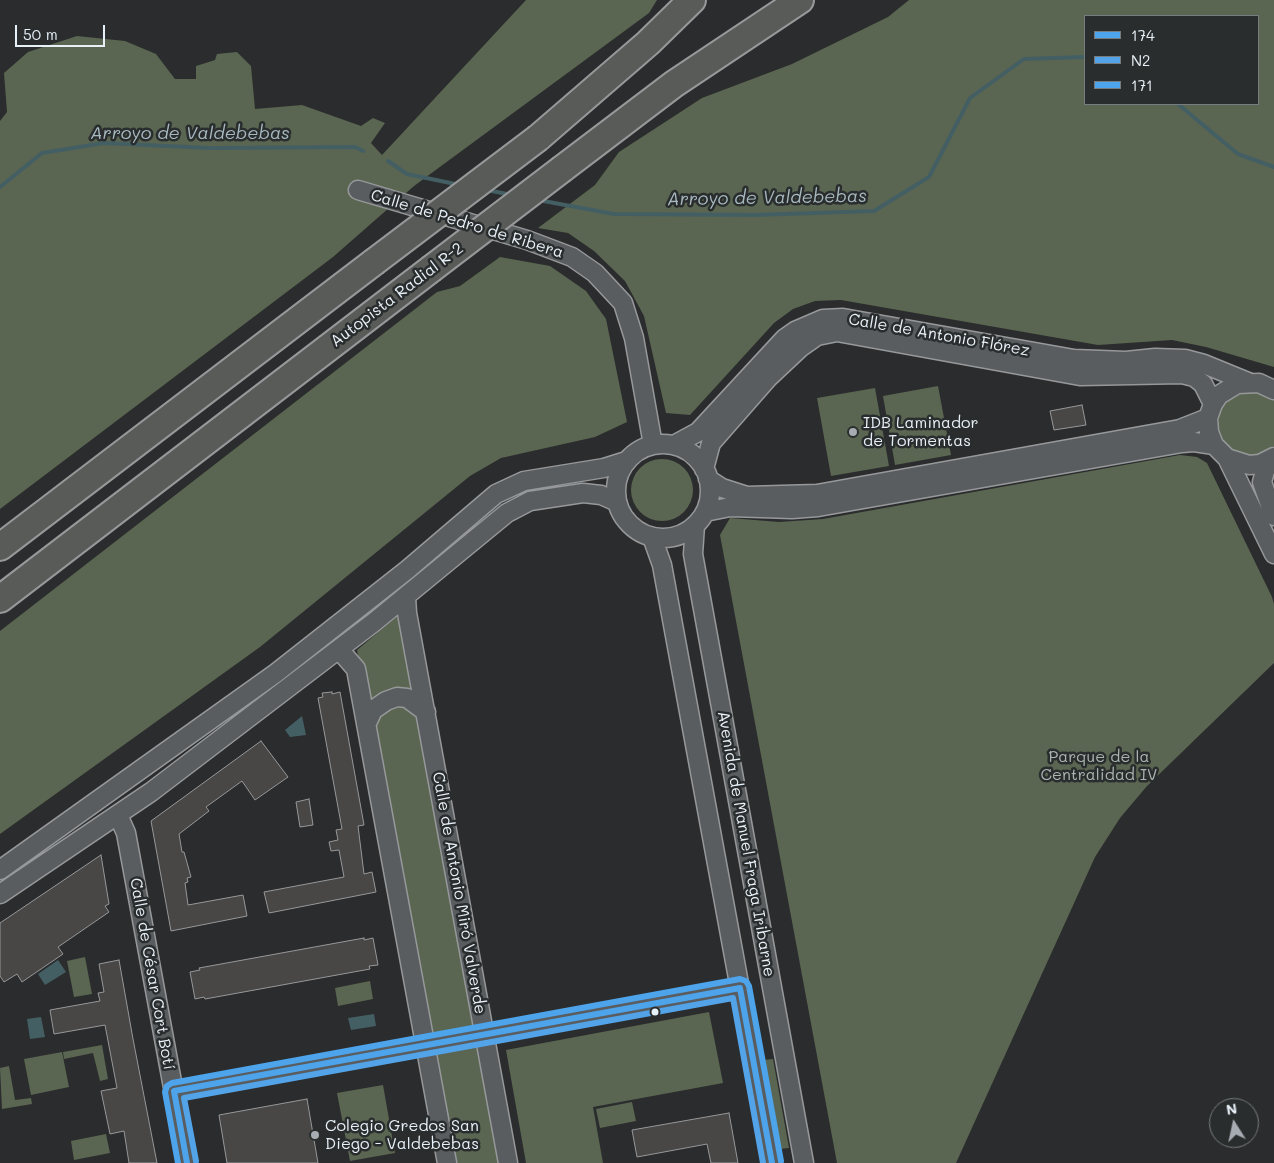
<!DOCTYPE html>
<html>
<head>
<meta charset="utf-8">
<style>
  body { margin:0 }
  #map { position:relative; width:1274px; height:1163px; overflow:hidden; background:#2b2c2d; font-family:Mali,sans-serif }
  canvas { display:block }
  .legend { position:absolute; left:1084px; top:15px; width:175px; height:90px; box-sizing:border-box; background:#2a2d2e; border:1px solid #767b7f; margin:0; padding:6px 9px; list-style:none; font-size:15px; color:#e8f1f8 }
  .legend li { display:flex; align-items:center; gap:10px; height:25px }
  .legend b { width:25px; border:1px solid #767b7f }
  .north { position:absolute; left:1209px; top:1098px; width:50px; height:50px; box-sizing:border-box; background:#2a2d2e; border:1px solid #767b7f; border-radius:50%; rotate:350deg; font-size:14px; font-weight:700; line-height:20px; text-align:center; color:#e8f1f8 }
  .north::after { content:''; display:block; margin:auto; width:18px; height:22px; background:#a6acb1; clip-path:polygon(50% 0,100% 100%,50% 72%,0 100%) }
  .scale { position:absolute; left:15px; top:25px; width:90px; height:22px; box-sizing:border-box; border:2px solid #e8f1f8; border-top:0; padding-left:6px; font-size:15px; line-height:18px; white-space:nowrap; color:#e8f1f8; -webkit-text-stroke:4px #2a2d2e; paint-order:stroke }
</style>
</head>
<body>
<div id="map">
<canvas width="1274" height="1163"></canvas>
<ul class="legend">
<li><b style="height:6px;background:#4da4eb"></b>174</li>
<li><b style="height:6px;background:#53a3e8"></b>N2</li>
<li><b style="height:6px;background:#4da4eb"></b>171</li>
</ul>
<div class="north">N</div>
<div class="scale">50 m</div>
</div>
<script>
const ctx = document.querySelector('canvas').getContext('2d');
ctx.lineJoin = 'round';
function paint(path, color) {
  ctx.fillStyle = color;
  ctx.fill(path, 'evenodd');
}
function shape(rows) {
  const path = new Path2D();
  for (const r of rows) {
    if (r.length === 3) {
      path.moveTo(r[0] + r[2], r[1]);
      path.arc(r[0], r[1], r[2], 0, 2 * Math.PI);
      continue;
    }
    path.moveTo(r[0], r[1]);
    for (let i = 2; i < r.length; i += 2) path.lineTo(r[i], r[i + 1]);
  }
  return path;
}
function trace(path, color, width, dash) {
  ctx.strokeStyle = color;
  ctx.lineWidth = width;
  ctx.lineCap = dash ? 'butt' : 'round';
  ctx.setLineDash(dash || []);
  ctx.stroke(path);
}
function drawText(font, color, halo, rows, align = 'center') {
  ctx.font = font + ' Mali,sans-serif';
  ctx.lineWidth = 5;
  ctx.setLineDash([]);
  ctx.textBaseline = 'middle';
  ctx.strokeStyle = halo;
  ctx.fillStyle = color;
  for (const [text, x, y, turn = 0] of rows) {
    ctx.save();
    ctx.translate(x, y);
    ctx.rotate((+turn || 0) * Math.PI / 180);
    ctx.textAlign = isNaN(turn) ? turn : align;
    if (halo) ctx.strokeText(text, 0, 0);
    ctx.fillText(text, 0, 0);
    ctx.restore();
  }
}
const green = shape([
  [526,0,657,0,649,13,414,186,333,257,0,509,0,121,7,112,4,73,28,52,77,36,125,41,156,54,175,79,196,79,196,66,215,60,217,54,237,52,251,66,255,109,302,105,361,126,373,118,385,123,371,143,382,155],
  [909,0,1274,0,1274,367,1206,347,1172,340,1098,345,841,300,815,301,793,309,774,323,690,415,666,413,644,316,625,281,594,251,568,233,538,228,595,185,619,152,702,98,792,64,888,17],
  [1258,16,1258,104,1085,104,1085,16],
  [500,257,550,266,586,291,606,319,627,422,595,437,501,458,470,476,260,647,0,834,0,631,437,292,460,286],
  [938,386,951,455,895,465,883,396],
  [875,388,889,466,831,476,817,398],
  [1251,391,1264,393,1274,400,1274,446,1261,455,1249,456,1237,453,1227,446,1220,435,1218,423,1220,411,1227,401,1238,393],
  [1180,455,1197,457,1207,463,1272,597,1274,604,1274,663,1147,786,1120,818,1095,857,956,1163,837,1163,720,535,730,518,779,522,823,519],
  [662,490,31],
  [400,614,502,1163,451,1163,357,650],
  [85,957,92,994,74,997,67,961],
  [370,981,373,999,338,1006,335,988],
  [709,1012,723,1083,593,1107,603,1163,526,1163,506,1050],
  [102,1045,108,1079,100,1081,93,1053,64,1059,63,1052],
  [62,1052,69,1087,31,1095,24,1059],
  [773,1059,789,1148,780,1149,763,1060],
  [9,1066,15,1100,31,1098,32,1104,2,1109,0,1068],
  [383,1085,395,1153,350,1161,337,1093],
  [632,1102,636,1121,600,1128,596,1109],
  [106,1134,110,1153,74,1160,71,1141]
]);
const water = shape([
  [302,716,306,735,290,737,285,730],
  [58,960,66,972,45,985,38,974],
  [374,1014,376,1026,351,1030,348,1018],
  [41,1017,45,1037,30,1039,27,1019]
]);
const stream = shape([
  [1178,104,1238,154,1274,167],
  [388,161,407,174,460,185],
  [0,187,42,153,104,143,210,148,355,147,363,151],
  [487,190,512,195],
  [538,200,614,214,755,215,874,211,929,177,970,98,1024,59,1085,57]
]);
const building = shape([
  [1082,405,1086,425,1054,430,1050,411,1082,405],
  [332,692,332,694,340,692,364,825,358,826,364,874,372,872,376,892,269,913,264,892,344,877,339,850,331,851,329,842,338,840,336,830,342,829,318,698,323,697,322,693,332,692],
  [261,741,288,777,255,800,242,781,206,807,209,811,179,834,182,852,184,852,191,877,187,878,188,882,185,883,188,905,243,895,247,916,171,931,151,821,261,741],
  [309,799,313,825,300,827,296,802,309,799],
  [101,855,109,904,105,906,109,912,58,947,63,954,22,982,17,974,4,982,0,976,0,923,101,855],
  [364,938,364,940,373,938,378,965,369,966,370,969,205,999,204,997,195,999,190,972,200,970,199,968,364,938],
  [119,960,133,1039,157,1163,129,1163,124,1131,110,1134,101,1091,117,1088,105,1025,54,1034,50,1010,100,1001,98,993,104,992,99,964,119,960],
  [307,1099,318,1163,227,1163,219,1115,307,1099],
  [729,1113,738,1163,711,1163,707,1144,637,1157,632,1130,729,1113]
]);
const minor = shape([
  [358,190,527,240,572,257,595,273,623,303,634,338,653,445],
  [1274,390,1259,383,1237,384,1219,395,1213,404,1208,418,1209,432,1214,445,1227,458,1249,465,1260,464,1274,457],
  [663,491,47],
  [674,445,698,432,785,338,795,331,823,319,843,318,1074,359,1126,361,1155,358,1185,359,1204,364,1248,382],
  [1227,458,1274,554],
  [1271,459,1265,471,1262,482,1274,516],
  [704,469,711,443,768,378,800,348,817,336,837,332,1080,376,1182,374,1194,377,1203,384,1213,404],
  [708,479,722,488,747,496,817,494,1180,429,1208,418],
  [705,512,730,507,792,509,818,507,1182,443,1194,442,1214,445],
  [695,525,693,554,804,1163],
  [652,537,662,565,772,1163],
  [406,597,407,613,508,1163],
  [336,652,343,654,356,669,447,1163],
  [367,723,373,710,386,701,397,697,407,698,426,712],
  [118,815,126,833,187,1163],
  [0,870,276,673,407,570,496,494,524,481,604,468,626,461],
  [0,894,151,792,373,623,507,513,530,501,583,493,601,495,617,502],
  [174,1091,740,988]
]);
const highway = shape([
  [538,138,648,43,692,0],
  [562,169,674,84,800,0],
  [0,547,374,262],
  [0,599,431,269]
]);
const highwayBridge = shape([
  [374,262,538,138],
  [431,269,562,169]
]);
const bus1 = shape([
  [187,1163,174,1091,740,988,772,1163]
]);
const bus2 = shape([
  [196,1161,184,1098,733,998,763,1163]
]);
const bus3 = shape([
  [178,1163,165,1092,167,1086,172,1083,740,979,746,981,749,986,781,1161]
]);
const markers = [
  [853,432,5,"#a6acb1"],
  [655,1012,4.5,"#e8f1f8"],
  [315,1135,5,"#a6acb1"]
];
const streetNames = [
  ["Calle de Pedro de Ribera",467,224,17],
  ["Autopista Radial R-2",397,295,-37],
  ["Calle de Antonio Flórez",939,335,10],
  ["Avenida de Manuel Fraga Iribarne",746,844,80],
  ["Calle de Antonio Miró Valverde",459,893,80],
  ["Calle de César Cort Botí",152,974,80]
];
const poiNames = [
  ["IDB Laminador",863,423],
  ["de Tormentas",863,441],
  ["Colegio Gredos San",325,1126],
  ["Diego - Valdebebas",325,1144]
];
const parkNames = [
  ["Parque de la",1099,757],
  ["Centralidad IV",1099,775]
];
const waterNames = [
  ["Arroyo de Valdebebas",190,133],
  ["Arroyo de Valdebebas",767,198,-1]
];
paint(green, '#5a6651');
paint(water, '#445f64');
trace(stream, '#445f64', 4);
paint(building, '#494646');
trace(building, '#96989a', 1);
trace(minor, '#96989a', 21);
trace(highway, '#96989a', 30);
trace(minor, '#5a5d60', 18);
trace(highway, '#585b57', 26);
trace(highwayBridge, '#96989a', 30, []);
trace(highwayBridge, '#585b57', 26);
trace(bus1, '#4da4eb', 6);
trace(bus2, '#53a3e8', 6);
trace(bus3, '#4da4eb', 6);
for (const [x, y, r, color] of markers) {
  const dot = new Path2D();
  dot.arc(x, y, r, 0, 2 * Math.PI);
  ctx.fillStyle = color;
  ctx.fill(dot);
  trace(dot, '#2a2d2e', 2);
}
drawText('16px', '#e8f1f8', '#2a2d2e', streetNames);
drawText('16px', '#e8f1f8', '#2a2d2e', poiNames, 'left');
drawText('16px', '#abb6b0', '#2a2d2e', parkNames);
drawText('italic 18px', '#a7b9bf', '#2a2d2e', waterNames);
</script>
</body>
</html>
